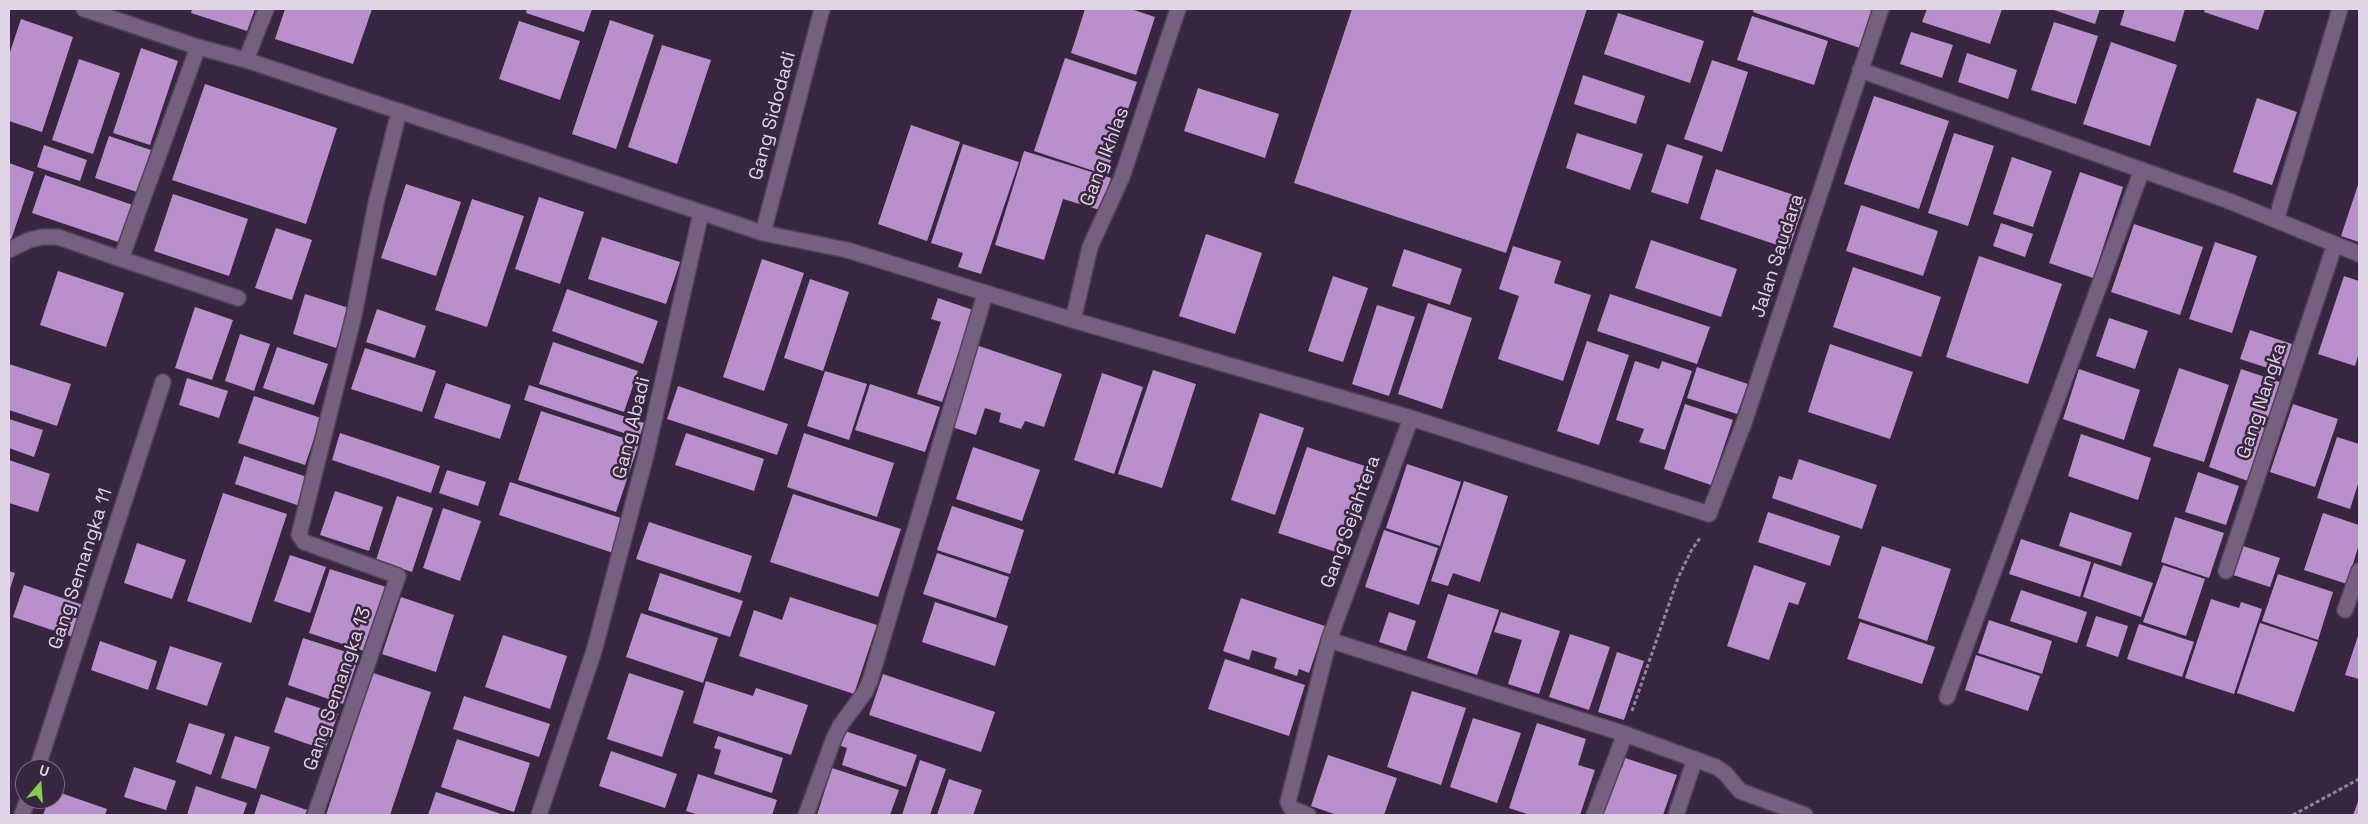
<!DOCTYPE html>
<html>
<head>
<meta charset="utf-8">
<style>
  body { margin:0 }
  #map { position:relative; width:2368px; height:824px; overflow:hidden; background:#382641; font-family:"Space Grotesk",sans-serif }
  canvas { display:block }
  .frame { position:absolute; inset:0; border:10px solid #e0d5e6; pointer-events:none }
  .north { position:absolute; left:15px; top:759px; width:50px; height:50px; box-sizing:border-box; background:#382641; border:1px solid #7b6c83; border-radius:50%; rotate:18deg; font-size:14px; font-weight:700; line-height:20px; text-align:center; color:#e0d5e6 }
  .north::after { content:''; display:block; margin:auto; width:18px; height:22px; background:#82d04f; clip-path:polygon(50% 0,100% 100%,50% 72%,0 100%) }
</style>
</head>
<body>
<div id="map">
<canvas width="2368" height="824"></canvas>
<div class="frame"></div>
<div class="north">U</div>
</div>
<script>
const ctx = document.querySelector('canvas').getContext('2d');
ctx.lineJoin = 'round';
function paint(path, color) {
  ctx.fillStyle = color;
  ctx.fill(path, 'evenodd');
}
function shape(rows) {
  const path = new Path2D();
  for (const r of rows) {
    path.moveTo(r[0], r[1]);
    for (let i = 2; i < r.length; i += 2) path.lineTo(r[i], r[i + 1]);
  }
  return path;
}
function trace(path, color, width, dash) {
  ctx.strokeStyle = color;
  ctx.lineWidth = width;
  ctx.lineCap = dash ? 'butt' : 'round';
  ctx.setLineDash(dash || []);
  ctx.stroke(path);
}
function drawText(font, color, halo, rows, align = 'center') {
  ctx.font = font + ' "Space Grotesk",sans-serif';
  ctx.lineWidth = 5;
  ctx.setLineDash([]);
  ctx.textBaseline = 'middle';
  ctx.strokeStyle = halo;
  ctx.fillStyle = color;
  for (const [text, x, y, turn = 0] of rows) {
    ctx.save();
    ctx.translate(x, y);
    ctx.rotate((+turn || 0) * Math.PI / 180);
    ctx.textAlign = isNaN(turn) ? turn : align;
    if (halo) ctx.strokeText(text, 0, 0);
    ctx.fillText(text, 0, 0);
    ctx.restore();
  }
}
const building = shape([
  [192,9,255,9,247,31,191,13],
  [285,9,372,9,353,64,275,39],
  [527,9,592,9,584,32,526,13],
  [1085,9,1131,9,1155,17,1136,75,1071,53],
  [1352,9,1587,9,1506,253,1294,183],
  [1754,9,1865,9,1873,11,1860,48,1753,12],
  [1927,9,2002,9,1990,44,1922,22],
  [2051,9,2100,9,2095,24],
  [2125,9,2185,9,2175,42,2120,25],
  [2205,9,2265,9,2258,30,2204,12],
  [1618,13,1704,41,1690,83,1604,54],
  [1752,16,1828,41,1814,85,1737,60],
  [21,19,73,37,42,132,9,121,9,55],
  [610,20,654,35,616,149,572,134],
  [519,21,580,41,560,100,499,79],
  [2054,22,2098,36,2076,104,2031,90],
  [1911,32,1953,45,1942,78,1900,64],
  [2111,42,2177,65,2150,146,2083,124],
  [662,45,711,60,677,164,628,147],
  [141,48,178,61,150,145,113,133],
  [1967,53,2017,70,2008,99,1958,82],
  [1065,58,1137,82,1106,175,1034,151],
  [79,59,120,73,93,154,52,140],
  [1712,60,1748,72,1722,152,1684,139],
  [1583,75,1645,96,1636,124,1574,104],
  [205,84,337,128,306,224,172,180],
  [1198,88,1279,114,1265,158,1184,131],
  [1874,96,1949,121,1919,209,1844,184],
  [2257,98,2297,112,2272,185,2233,172],
  [911,125,960,142,927,241,878,224],
  [1577,133,1643,154,1630,190,1566,168],
  [1954,133,1994,146,1968,226,1928,213],
  [109,136,151,150,137,192,95,178],
  [963,144,1019,162,981,274,958,267,963,253,931,243],
  [1667,144,1703,156,1688,204,1651,192],
  [44,145,87,160,80,181,37,167],
  [1024,151,1111,178,1100,210,1063,199,1044,260,995,245],
  [2012,157,2052,171,2033,227,1993,214],
  [9,163,34,172,10,243,9,243],
  [1716,169,1806,199,1789,249,1700,219],
  [2080,172,2123,187,2093,278,2049,263],
  [45,175,133,205,121,243,32,213],
  [2359,182,2359,242,2341,236],
  [406,184,461,202,436,276,381,258],
  [173,194,248,219,229,276,154,251],
  [539,197,584,212,560,284,515,269],
  [472,199,524,216,487,327,435,310],
  [1861,205,1938,231,1923,276,1846,251],
  [2001,223,2033,234,2025,257,1993,246],
  [2134,224,2203,247,2180,315,2111,292],
  [276,228,312,240,292,300,255,288],
  [1206,234,1262,253,1235,334,1179,316],
  [602,237,680,262,666,304,588,279],
  [1651,240,1737,269,1721,317,1635,288],
  [2215,242,2257,256,2232,333,2189,319],
  [1513,246,1561,261,1554,283,1591,295,1563,381,1498,359,1519,296,1499,289],
  [1404,249,1462,269,1450,305,1392,286],
  [1979,256,2062,284,2028,384,1946,357],
  [762,259,804,273,764,391,723,377],
  [1853,267,1941,297,1921,357,1833,327],
  [58,271,124,293,106,347,40,325],
  [1333,276,1368,288,1343,362,1308,351],
  [2344,276,2359,281,2359,353,2355,366,2318,354],
  [810,279,849,292,823,371,784,358],
  [567,289,658,321,643,364,552,331],
  [305,294,349,308,336,348,293,334],
  [1610,294,1710,327,1697,364,1597,331],
  [938,298,973,310,942,402,917,394,941,322,931,319],
  [1428,303,1472,318,1442,409,1398,394],
  [1377,305,1415,317,1389,396,1352,384],
  [195,307,233,320,212,380,175,368],
  [377,309,426,326,415,358,366,342],
  [2109,318,2148,331,2135,369,2096,356],
  [2250,330,2292,344,2283,373,2240,359],
  [240,334,270,344,254,391,225,381],
  [1587,341,1629,355,1599,445,1557,431],
  [553,342,638,371,624,412,539,384],
  [1830,344,1913,372,1890,439,1808,412],
  [976,345,1062,374,1044,427,1025,421,1021,429,999,422,1001,413,985,408,976,435,949,426],
  [277,347,328,364,314,405,263,388],
  [365,348,436,371,422,412,351,389],
  [1635,361,1659,369,1662,361,1692,371,1665,450,1639,442,1644,429,1616,420],
  [9,364,71,384,57,426,9,410],
  [1697,367,1748,384,1737,414,1687,398],
  [2179,368,2229,385,2204,462,2153,446],
  [2079,369,2140,390,2124,440,2063,419],
  [2241,369,2280,382,2248,481,2209,467],
  [1153,370,1196,384,1162,488,1118,474],
  [825,371,867,384,849,440,807,426],
  [1102,373,1143,387,1114,474,1074,460],
  [187,378,228,391,219,418,179,405],
  [446,383,511,405,500,439,434,418],
  [870,384,940,407,925,452,855,430],
  [529,385,644,423,639,438,524,400],
  [678,386,788,424,777,455,667,419],
  [254,396,321,418,305,465,238,443],
  [1685,404,1733,420,1711,485,1664,469],
  [2293,404,2338,419,2315,487,2270,472],
  [541,411,639,443,616,512,518,480],
  [1260,413,1304,428,1275,515,1231,500],
  [9,419,43,430,34,457,9,448],
  [340,433,440,466,431,493,332,460],
  [686,433,764,459,754,491,675,465],
  [804,433,894,463,877,517,787,487],
  [2081,434,2151,458,2138,500,2068,476],
  [2337,437,2359,444,2359,481,2350,509,2317,498],
  [973,447,1040,470,1022,521,956,499],
  [1307,447,1368,467,1339,553,1278,533],
  [244,456,310,478,300,506,235,484],
  [1799,459,1877,485,1862,529,1772,498,1779,476,1792,480],
  [9,460,50,474,38,512,9,503],
  [1407,464,1461,482,1440,546,1386,528],
  [447,470,486,482,478,506,439,493],
  [2198,472,2239,486,2226,525,2185,512],
  [1464,481,1508,496,1480,582,1453,573,1448,586,1431,581],
  [510,482,624,519,613,553,499,515],
  [335,491,383,507,369,551,320,535],
  [223,493,287,514,251,623,187,601],
  [793,494,901,529,878,597,770,562],
  [397,496,433,508,412,572,376,560],
  [952,506,1024,530,1010,574,937,550],
  [443,508,481,521,460,581,423,568],
  [1768,512,1840,536,1830,566,1758,542],
  [2070,512,2132,533,2121,566,2059,546],
  [2323,513,2359,525,2359,544,2347,584,2304,570],
  [2175,517,2224,533,2209,578,2161,562],
  [649,522,752,556,740,593,636,559],
  [1384,530,1438,548,1419,605,1365,587],
  [2021,539,2091,562,2080,597,2009,574],
  [137,543,186,560,172,599,124,583],
  [2240,545,2280,558,2270,587,2230,574],
  [1882,546,1951,569,1927,641,1858,618],
  [937,553,1009,577,996,618,923,594],
  [290,555,326,567,310,613,274,601],
  [2094,563,2153,583,2141,617,2083,597],
  [1754,565,1806,583,1798,605,1789,602,1769,660,1727,646],
  [2163,565,2205,579,2186,636,2143,622],
  [330,569,386,587,364,651,309,633],
  [9,571,15,573,9,592],
  [660,573,743,601,730,637,648,610],
  [2278,574,2333,592,2318,640,2262,621],
  [24,585,83,605,73,637,13,617],
  [2021,590,2087,612,2077,643,2010,621],
  [1448,594,1499,610,1477,675,1427,658],
  [401,597,454,615,436,672,382,654],
  [790,597,877,625,854,694,739,656,754,610,782,620],
  [1241,598,1325,626,1309,673,1299,669,1297,676,1274,668,1277,658,1252,650,1249,660,1223,651],
  [2211,599,2239,608,2241,602,2262,609,2234,694,2185,678],
  [935,602,1008,626,995,666,922,642],
  [1389,612,1416,621,1406,651,1379,642],
  [1501,612,1560,631,1539,694,1508,684,1522,640,1494,632],
  [641,613,718,638,703,683,626,657],
  [2096,616,2128,626,2118,657,2086,646],
  [1989,620,2052,641,2042,674,1978,653],
  [1860,622,1935,647,1922,684,1847,659],
  [2260,623,2318,642,2294,712,2237,693],
  [2139,624,2194,642,2182,677,2127,659],
  [2359,633,2359,679,2345,675],
  [1570,634,1610,647,1589,710,1549,697],
  [503,635,567,656,550,709,485,687],
  [303,638,359,656,343,704,288,685],
  [100,641,157,661,148,690,91,670],
  [170,646,222,663,207,706,156,689],
  [1617,652,1644,661,1624,720,1598,712],
  [1976,655,2040,676,2028,711,1965,690],
  [1225,659,1305,685,1289,736,1208,709],
  [373,673,431,692,390,815,326,815],
  [629,673,684,691,662,757,607,739],
  [883,674,995,712,981,752,869,715],
  [706,681,753,696,756,688,808,705,791,755,693,723],
  [1412,691,1466,708,1441,785,1387,767],
  [464,696,550,724,539,757,453,729],
  [286,697,338,714,325,750,274,732],
  [1473,718,1521,733,1497,803,1450,787],
  [189,723,225,734,211,775,176,762],
  [1537,723,1586,739,1578,765,1595,770,1580,815,1530,815,1509,808],
  [845,731,917,755,906,787,842,765,847,748,841,746],
  [235,736,270,747,256,789,221,778],
  [718,736,783,758,772,793,714,774,721,750,714,748],
  [457,739,530,763,514,812,441,787],
  [611,751,677,774,665,808,599,786],
  [1328,755,1397,778,1384,815,1337,815,1311,806],
  [1625,758,1677,775,1663,815,1599,815,1615,766,1622,768],
  [920,760,946,769,930,815,902,815],
  [134,767,176,781,166,810,124,797],
  [832,768,899,790,890,815,817,815],
  [698,774,777,800,772,815,699,815,686,811],
  [949,779,982,790,973,815,937,815],
  [196,786,247,803,243,815,187,815],
  [55,791,107,809,105,815,43,815,49,799,55,799],
  [436,792,504,815,428,815],
  [261,794,307,810,305,815,254,815],
  [2359,799,2359,815,2353,815]
]);
const path = shape([
  [1632,711,1678,578,1691,551,1700,538],
  [2293,815,2359,779]
]);
const lane = shape([
  [1676,815,1695,759]
]);
const street = shape([
  [84,9,198,47,246,60,763,233,847,250,1073,320,1411,418,1709,514,1745,420,1881,9],
  [246,60,266,9],
  [1860,70,2229,201,2359,254],
  [2276,220,2340,9],
  [763,233,822,9],
  [9,250,29,240,43,237,58,237,121,259,198,47],
  [121,259,238,298],
  [1073,320,1090,247,1122,177,1178,9],
  [2226,571,2335,244],
  [2345,610,2359,571],
  [1329,640,1625,734,1716,767,1725,773,1740,791,1805,815],
  [1947,697,2142,170],
  [37,769,163,382],
  [22,815,28,799],
  [315,815,398,576,304,542,299,535,354,315,376,203,399,112],
  [539,815,594,651,646,455,701,213],
  [806,815,834,738,840,726,865,692,870,681,985,294],
  [1308,815,1291,808,1288,802,1329,640,1411,418],
  [1594,815,1625,734]
]);
const streetNames = [
  ["Gang Sidodadi",773,116,-75],
  ["Gang Ikhlas",1105,157,-69],
  ["Jalan Saudara",1778,256,-72],
  ["Gang Nangka",2262,401,-72],
  ["Gang Abadi",632,428,-76],
  ["Gang Sejahtera",1351,522,-70],
  ["Gang Semangka 11",81,569,-72],
  ["Gang Semangka 13",338,689,-71]
];
paint(building, '#b990cc');
trace(lane, '#514259', 18);
trace(street, '#514259', 18);
trace(path, '#93859a', 3, [4, 2.5]);
trace(lane, '#75607f', 15);
trace(street, '#75607f', 15);
drawText('19px', '#e0d5e6', '#382641', streetNames);
</script>
</body>
</html>
